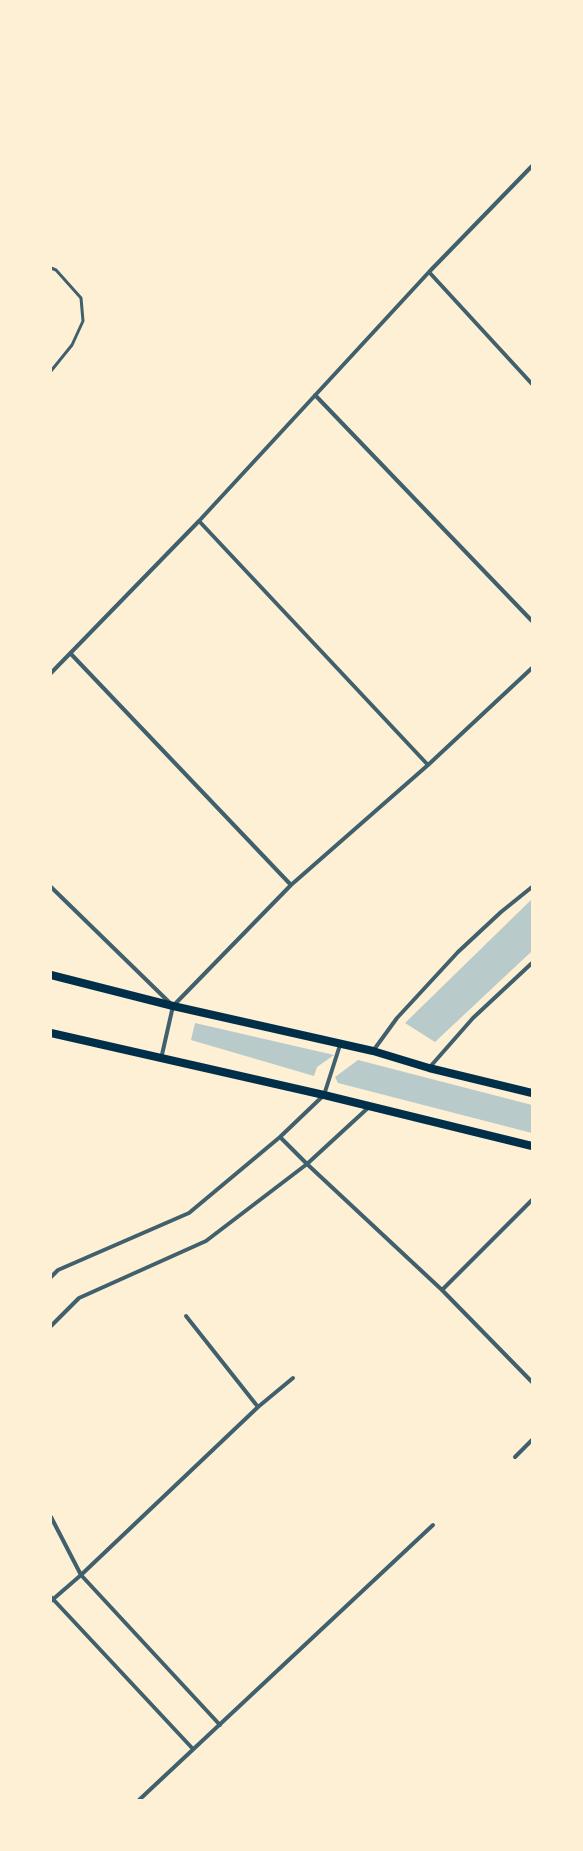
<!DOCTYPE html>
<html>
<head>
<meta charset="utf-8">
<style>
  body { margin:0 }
  #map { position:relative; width:583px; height:1851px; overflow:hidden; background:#fdf0d5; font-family:Montserrat,sans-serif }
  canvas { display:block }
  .frame { position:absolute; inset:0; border:52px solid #fdf0d5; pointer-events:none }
</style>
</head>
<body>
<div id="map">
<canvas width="583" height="1851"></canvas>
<div class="frame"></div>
</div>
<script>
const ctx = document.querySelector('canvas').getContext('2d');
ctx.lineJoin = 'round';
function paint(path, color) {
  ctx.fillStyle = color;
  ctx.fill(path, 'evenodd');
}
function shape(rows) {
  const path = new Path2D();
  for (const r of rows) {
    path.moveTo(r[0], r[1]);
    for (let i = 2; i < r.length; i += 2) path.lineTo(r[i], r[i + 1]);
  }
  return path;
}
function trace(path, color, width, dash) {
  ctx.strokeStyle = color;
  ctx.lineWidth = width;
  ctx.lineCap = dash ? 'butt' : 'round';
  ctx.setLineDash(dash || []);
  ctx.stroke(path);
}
const green = shape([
  [532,899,532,951,435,1042,405,1023],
  [195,1023,334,1055,317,1067,314,1076,191,1040],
  [358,1060,532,1105,532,1133,338,1083,335,1077]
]);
const service = shape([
  [51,268,56,270,81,298,83,321,72,345,51,371]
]);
const minor = shape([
  [429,272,532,384],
  [315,395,532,621],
  [199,521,428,765],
  [71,654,291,885],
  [51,673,199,521,429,272,532,166],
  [51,887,170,1003],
  [373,1051,397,1018,458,952,501,912,532,887],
  [161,1059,173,1006,291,885,428,765,532,668],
  [429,1068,473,1018,532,963],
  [280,1137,307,1164,442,1290,532,1382],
  [51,1277,58,1270,189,1213,280,1137,324,1095,340,1045],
  [442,1290,532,1200],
  [186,1316,258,1407],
  [51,1326,79,1298,206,1241,307,1164,369,1107],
  [515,1457,532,1440],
  [51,1517,81,1575,220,1725],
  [51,1597,193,1749],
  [51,1601,81,1575,258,1407,293,1378],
  [139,1800,433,1525]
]);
const secondary = shape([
  [51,975,173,1006,373,1051,429,1068,532,1093],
  [51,1033,324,1095,532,1146]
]);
paint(green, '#b9caca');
trace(service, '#3f606c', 3);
trace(minor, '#3f606c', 4);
trace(secondary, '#003049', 8);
</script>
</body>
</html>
